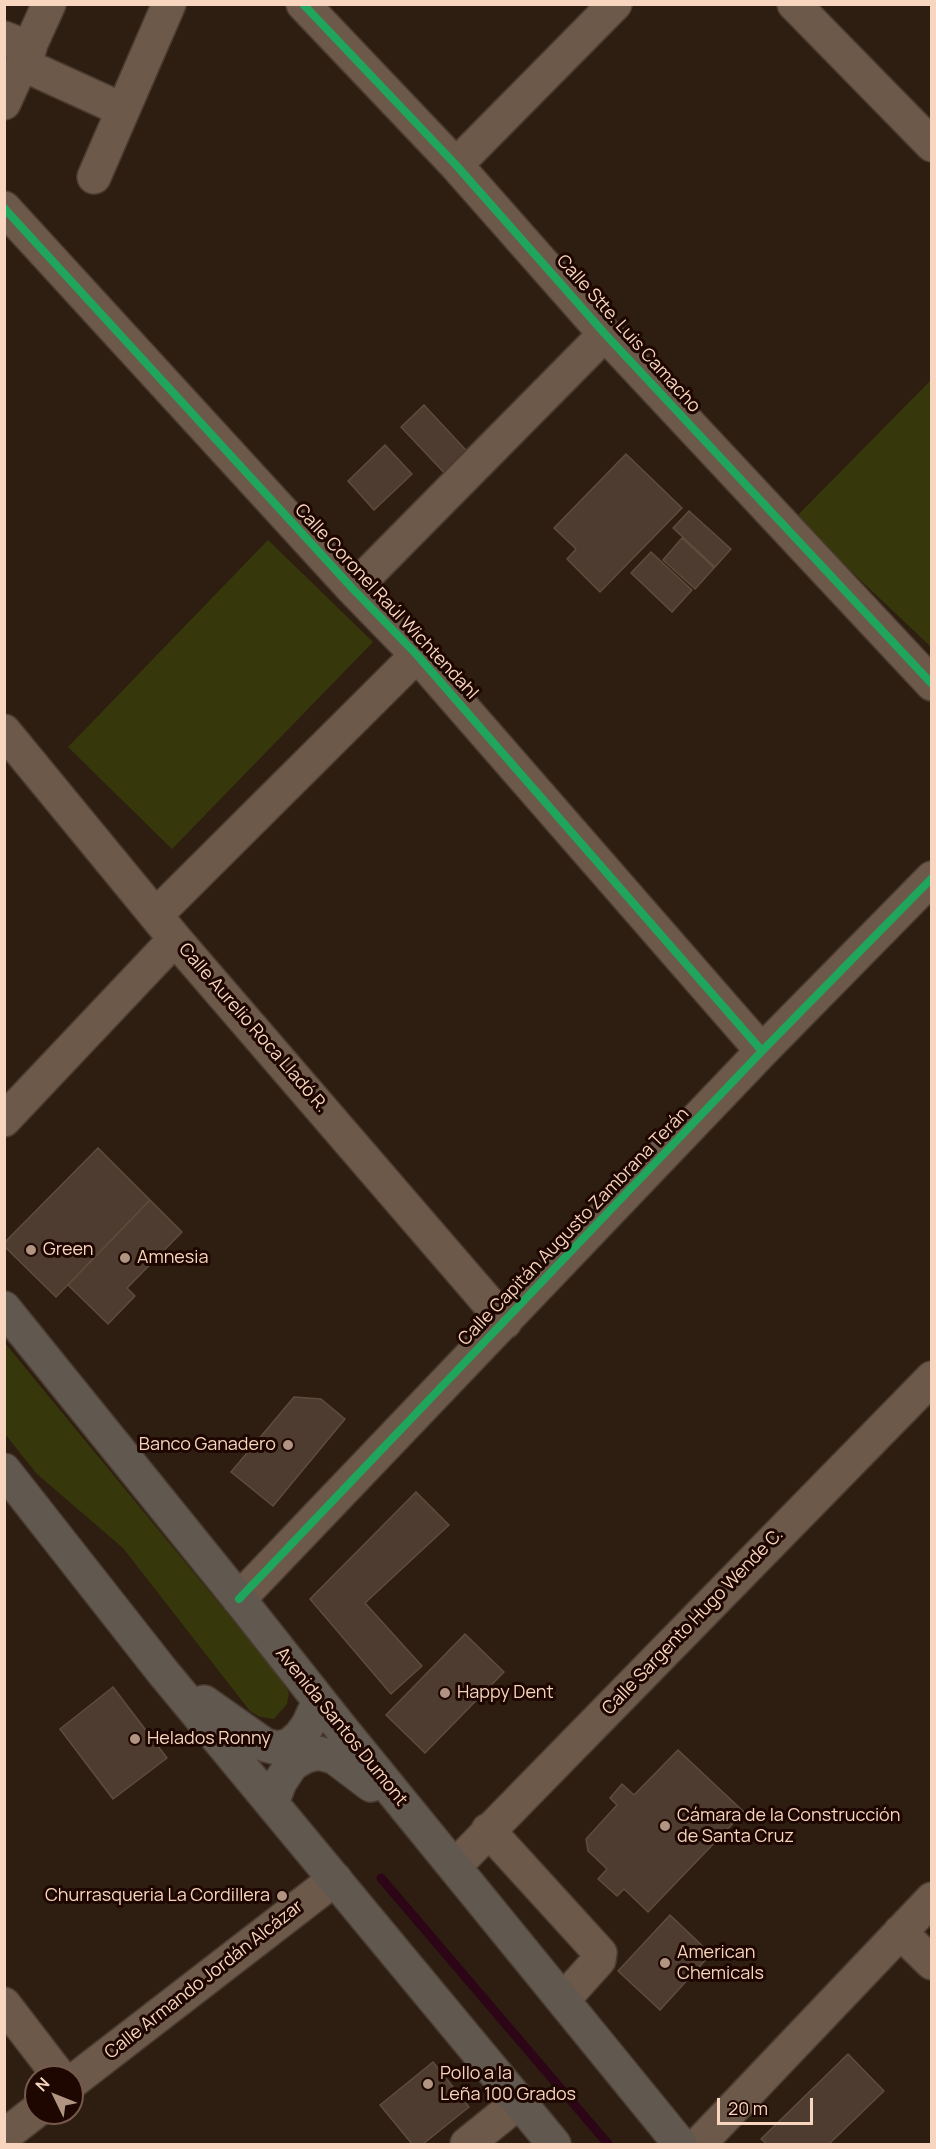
<!DOCTYPE html>
<html>
<head>
<meta charset="utf-8">
<style>
  body { margin:0 }
  #map { position:relative; width:936px; height:2149px; overflow:hidden; background:#2e1e12; font-family:Manrope,sans-serif }
  canvas { display:block }
  .frame { position:absolute; inset:0; border:6px solid #f7d5be; pointer-events:none }
  .north { position:absolute; left:24px; top:2065px; width:60px; height:60px; box-sizing:border-box; background:#1e0700; border:2px solid #75594c; border-radius:50%; rotate:313deg; font-size:16px; font-weight:700; line-height:24px; text-align:center; color:#f7d5be }
  .north::after { content:''; display:block; margin:auto; width:21px; height:27px; background:#b19582; clip-path:polygon(50% 0,100% 100%,50% 72%,0 100%) }
  .scale { position:absolute; left:717px; top:2098px; width:96px; height:27px; box-sizing:border-box; border:3px solid #f7d5be; border-top:0; padding-left:8px; font-size:18px; line-height:21px; white-space:nowrap; color:#f7d5be; -webkit-text-stroke:4px #1e0700; paint-order:stroke }
</style>
</head>
<body>
<div id="map">
<canvas width="936" height="2149"></canvas>
<div class="frame"></div>
<div class="north">N</div>
<div class="scale">20 m</div>
</div>
<script>
const ctx = document.querySelector('canvas').getContext('2d');
ctx.lineJoin = 'round';
function paint(path, color) {
  ctx.fillStyle = color;
  ctx.fill(path, 'evenodd');
}
function shape(rows) {
  const path = new Path2D();
  for (const r of rows) {
    path.moveTo(r[0], r[1]);
    for (let i = 2; i < r.length; i += 2) path.lineTo(r[i], r[i + 1]);
  }
  return path;
}
function trace(path, color, width, dash) {
  ctx.strokeStyle = color;
  ctx.lineWidth = width;
  ctx.lineCap = dash ? 'butt' : 'round';
  ctx.setLineDash(dash || []);
  ctx.stroke(path);
}
function drawText(font, color, halo, rows, align = 'center') {
  ctx.font = font + ' Manrope,sans-serif';
  ctx.lineWidth = 6;
  ctx.setLineDash([]);
  ctx.textBaseline = 'middle';
  ctx.strokeStyle = halo;
  ctx.fillStyle = color;
  for (const [text, x, y, turn = 0] of rows) {
    ctx.save();
    ctx.translate(x, y);
    ctx.rotate((+turn || 0) * Math.PI / 180);
    ctx.textAlign = isNaN(turn) ? turn : align;
    if (halo) ctx.strokeText(text, 0, 0);
    ctx.fillText(text, 0, 0);
    ctx.restore();
  }
}
const green = shape([
  [931,380,931,647,795,518],
  [268,540,373,642,172,849,68,747],
  [4,1342,278,1675,289,1693,287,1704,274,1719,260,1717,250,1711,123,1548,37,1474,5,1434]
]);
const stream = shape([
  [381,1878,608,2144]
]);
const building = shape([
  [424,405,476,461,451,480,401,427,424,405],
  [385,445,412,474,374,510,348,481,385,445],
  [626,454,682,508,600,592,567,559,576,549,554,528,626,454],
  [689,511,731,549,715,567,673,528,689,511],
  [682,538,714,568,695,589,663,560,682,538],
  [651,552,692,590,672,612,631,573,651,552],
  [98,1148,150,1200,56,1297,4,1246,4,1243,98,1148],
  [150,1200,182,1232,127,1288,135,1296,108,1324,68,1285,150,1200],
  [294,1397,321,1399,345,1419,273,1506,231,1472,294,1397],
  [416,1492,449,1525,365,1603,422,1666,391,1694,310,1599,416,1492],
  [465,1634,504,1672,425,1753,386,1715,465,1634],
  [113,1687,167,1758,113,1799,60,1729,113,1687],
  [678,1750,744,1812,648,1912,624,1889,617,1896,598,1879,607,1869,588,1851,586,1839,617,1805,610,1798,622,1784,634,1795,678,1750],
  [670,1915,711,1954,660,2010,618,1971,670,1915],
  [848,2054,884,2091,829,2144,767,2144,761,2139,848,2054],
  [433,2062,469,2107,423,2144,412,2144,380,2105,433,2062]
]);
const minor = shape([
  [303,4,456,165,605,334,932,684],
  [794,4,932,145],
  [4,38,30,48],
  [22,64,123,110,169,4],
  [4,103,49,4],
  [456,165,615,4],
  [94,177,123,110],
  [4,208,353,589,417,655,762,1051],
  [353,589,605,334],
  [4,731,175,939,505,1322],
  [156,915,417,655],
  [4,1120,175,939],
  [239,1599,762,1051,932,878],
  [488,1830,600,1953,599,1960,563,2000],
  [455,1866,932,1378],
  [900,1932,932,1963],
  [4,2004,60,2077],
  [72,2082,335,1879],
  [4,2136,36,2111],
  [467,2144,519,2102],
  [699,2144,932,1899]
]);
const major = shape([
  [4,1308,239,1599,341,1728,680,2144],
  [4,1470,162,1671,554,2144],
  [204,1702,265,1745,277,1748,290,1745,300,1736,308,1725,319,1701],
  [272,1803,280,1782,292,1764,306,1756,318,1753,334,1757,371,1785]
]);
const cycleway = shape([
  [303,4,456,165,605,334,932,684],
  [4,208,353,589,417,655,762,1051],
  [239,1599,762,1051,932,878]
]);
const markers = [
  [31,1250,6,"#b19582"],
  [125,1258,6,"#b19582"],
  [288,1445,6,"#b19582"],
  [445,1693,6,"#b19582"],
  [135,1739,6,"#b19582"],
  [665,1826,6,"#b19582"],
  [282,1896,6,"#b19582"],
  [665,1963,6,"#b19582"],
  [428,2084,6,"#b19582"]
];
const streetNames = [
  ["Calle Stte. Luis Camacho",628,334,48],
  ["Calle Coronel Raúl Wichtendahl",386,602,47],
  ["Calle Aurelio Roca Lladó R.",253,1028,49],
  ["Calle Capitán Augusto Zambrana Terán",574,1227,-46],
  ["Calle Sargento Hugo Wende C.",693,1622,-46],
  ["Avenida Santos Dumont",341,1727,51],
  ["Calle Armando Jordán Alcázar",204,1980,-38]
];
const poiNames = [
  ["Green",43,1250],
  ["Amnesia",137,1258],
  ["Banco Ganadero",276,1445,"right"],
  ["Happy Dent",457,1693],
  ["Helados Ronny",147,1739],
  ["Cámara de la Construcción",677,1816],
  ["de Santa Cruz",677,1837],
  ["Churrasqueria La Cordillera",270,1896,"right"],
  ["American",677,1953],
  ["Chemicals",677,1974],
  ["Pollo a la",440,2074],
  ["Leña 100 Grados",440,2095]
];
paint(green, '#36380b');
trace(stream, '#2c0517', 9);
paint(building, '#4d3c2f');
trace(building, '#5e4c3e', 1.5);
trace(minor, '#4a3b30', 36);
trace(major, '#4a3b30', 36);
trace(minor, '#6d594a', 33);
trace(major, '#61584f', 33);
trace(cycleway, '#20a55d', 8);
for (const [x, y, r, color] of markers) {
  const dot = new Path2D();
  dot.arc(x, y, r, 0, 2 * Math.PI);
  ctx.fillStyle = color;
  ctx.fill(dot);
  trace(dot, '#1e0700', 2);
}
drawText('18px', '#f7d5be', '#1e0700', streetNames);
drawText('18px', '#f7d5be', '#1e0700', poiNames, 'left');
</script>
</body>
</html>
